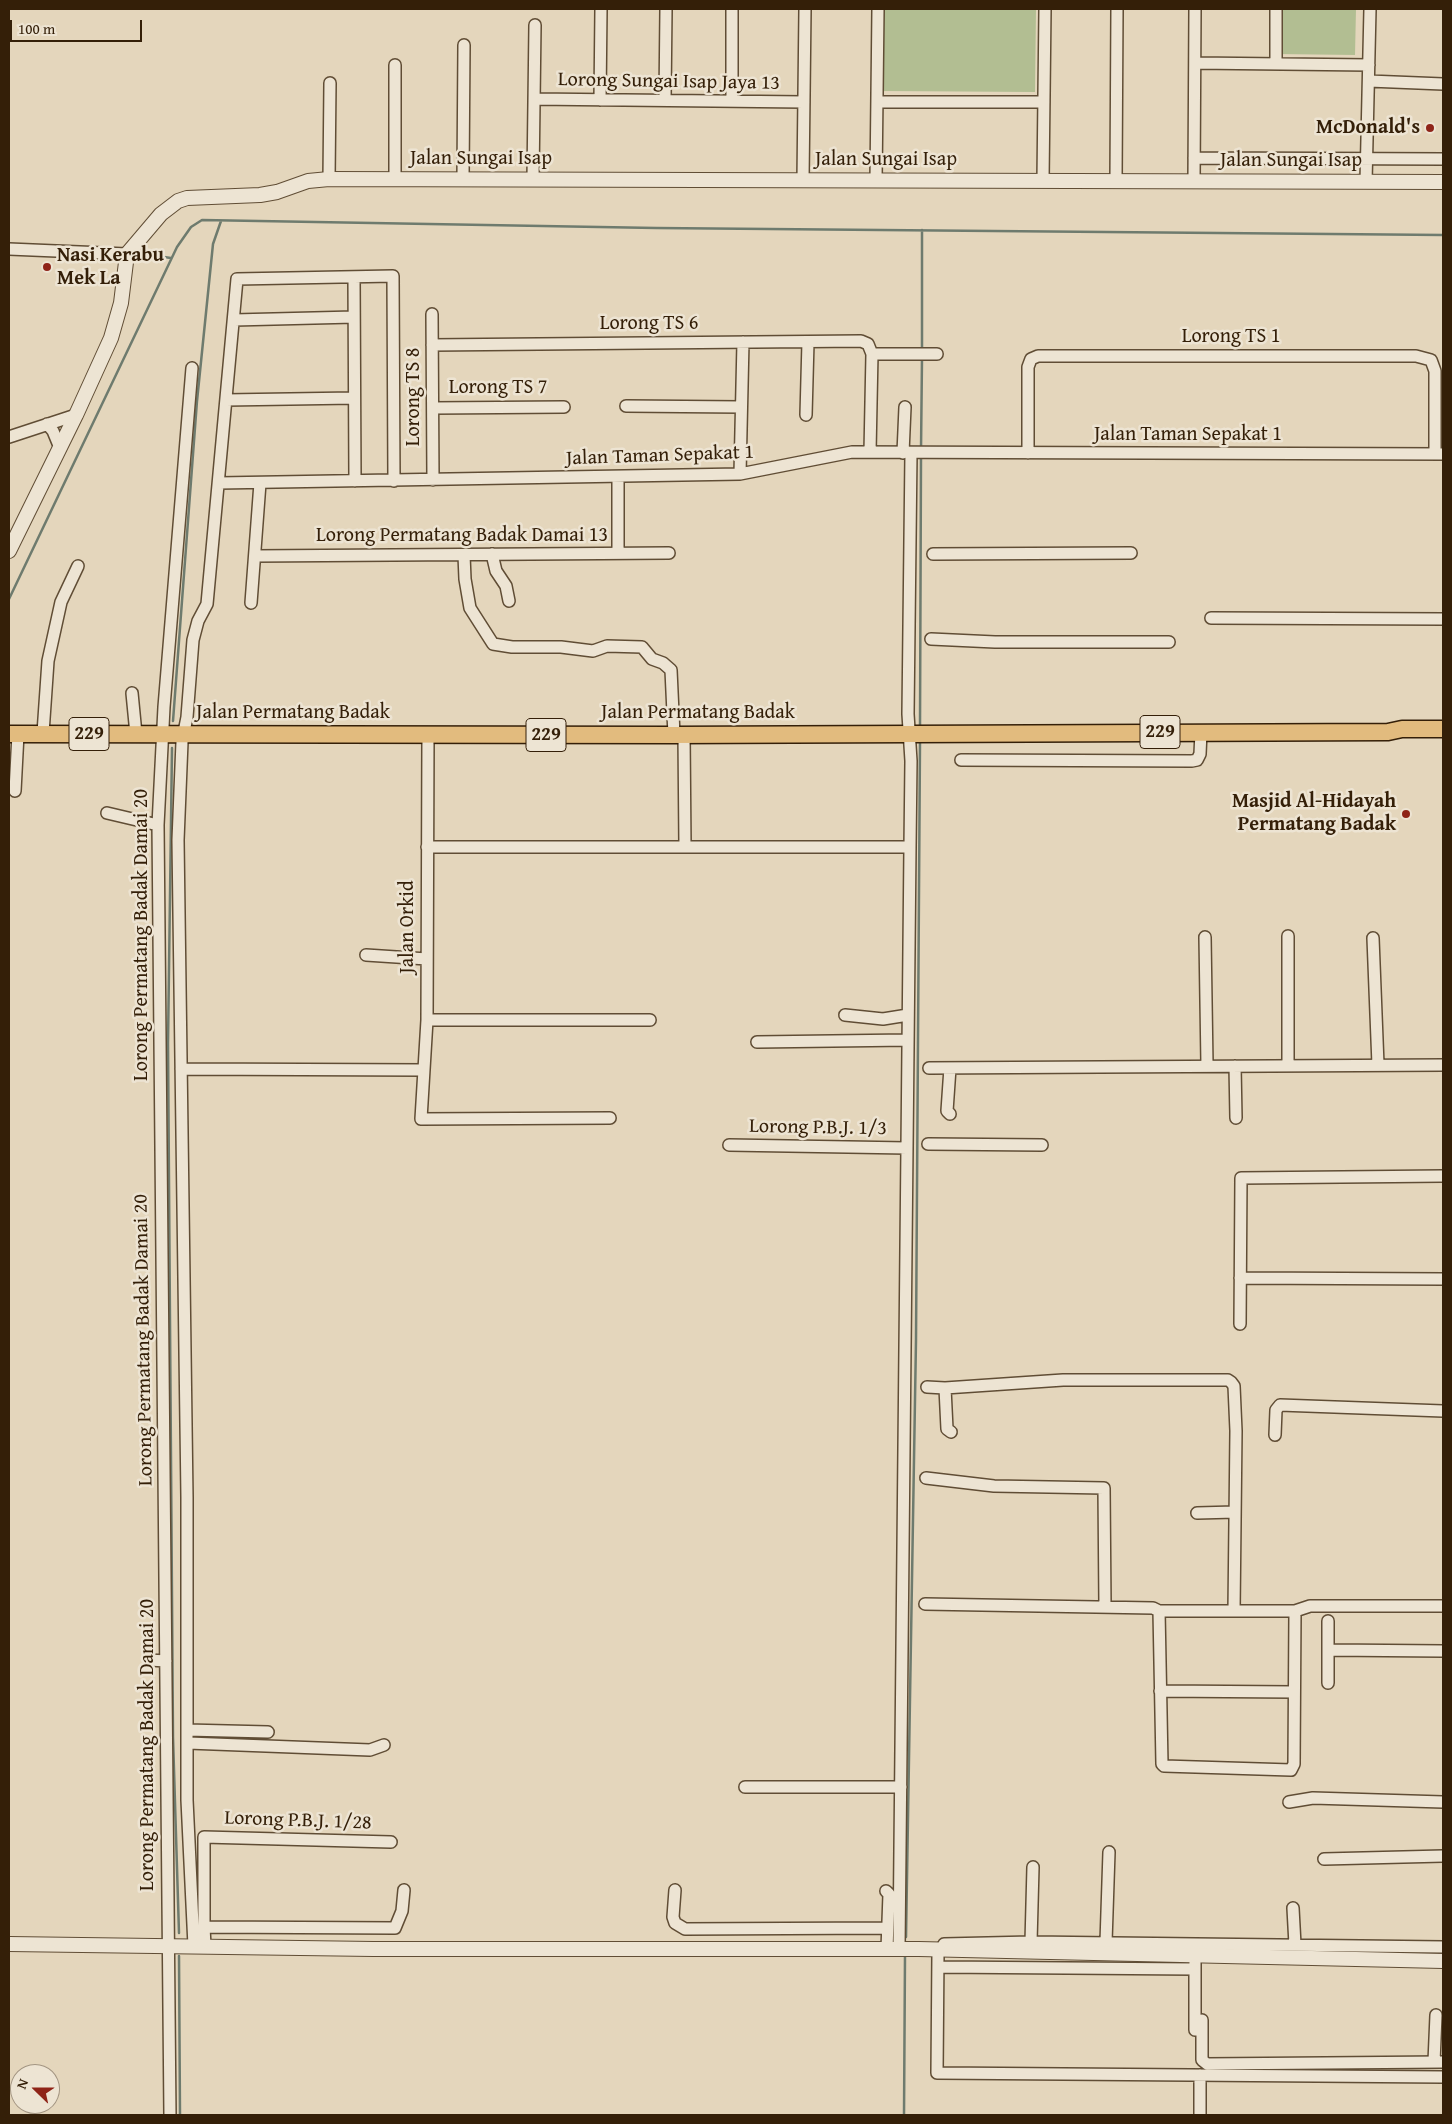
<!DOCTYPE html>
<html>
<head>
<meta charset="utf-8">
<style>
  body { margin:0 }
  #map { position:relative; width:1452px; height:2124px; overflow:hidden; background:#e4d6bc; font-family:"Gentium Book Plus",serif }
  canvas { display:block }
  .frame { position:absolute; inset:0; border:10px solid #341f08; pointer-events:none }
  .north { position:absolute; left:10px; top:2064px; width:50px; height:50px; box-sizing:border-box; background:#ede4d3; border:1px solid #a39582; border-radius:50%; rotate:292deg; font-size:14px; font-weight:700; line-height:20px; text-align:center; color:#341f08 }
  .north::after { content:''; display:block; margin:auto; width:18px; height:22px; background:#8f2418; clip-path:polygon(50% 0,100% 100%,50% 72%,0 100%) }
  .scale { position:absolute; left:10px; top:20px; width:132px; height:22px; box-sizing:border-box; border:2px solid #341f08; border-top:0; padding-left:6px; font-size:15px; line-height:18px; white-space:nowrap; color:#341f08; -webkit-text-stroke:4px #ede4d3; paint-order:stroke }
</style>
</head>
<body>
<div id="map">
<canvas width="1452" height="2124"></canvas>
<div class="frame"></div>
<div class="north">N</div>
<div class="scale">100 m</div>
</div>
<script>
const ctx = document.querySelector('canvas').getContext('2d');
ctx.lineJoin = 'round';
function paint(path, color) {
  ctx.fillStyle = color;
  ctx.fill(path, 'evenodd');
}
function shape(rows) {
  const path = new Path2D();
  for (const r of rows) {
    path.moveTo(r[0], r[1]);
    for (let i = 2; i < r.length; i += 2) path.lineTo(r[i], r[i + 1]);
  }
  return path;
}
function trace(path, color, width, dash) {
  ctx.strokeStyle = color;
  ctx.lineWidth = width;
  ctx.lineCap = dash ? 'butt' : 'round';
  ctx.setLineDash(dash || []);
  ctx.stroke(path);
}
function drawText(font, color, halo, rows, align = 'center') {
  ctx.font = font + ' "Gentium Book Plus",serif';
  ctx.lineWidth = 5;
  ctx.setLineDash([]);
  ctx.textBaseline = 'middle';
  ctx.strokeStyle = halo;
  ctx.fillStyle = color;
  for (const [text, x, y, turn = 0] of rows) {
    ctx.save();
    ctx.translate(x, y);
    ctx.rotate((+turn || 0) * Math.PI / 180);
    ctx.textAlign = isNaN(turn) ? turn : align;
    if (halo) ctx.strokeText(text, 0, 0);
    ctx.fillText(text, 0, 0);
    ctx.restore();
  }
}
const green = shape([
  [882,9,1036,9,1035,92,881,91],
  [1276,9,1356,9,1355,55,1276,54]
]);
const stream = shape([
  [135,253,171,258],
  [922,350,922,230],
  [921,450,922,358],
  [9,599,177,247,191,227,202,220,656,228,1443,235],
  [173,721,197,401,213,244,221,221],
  [920,726,921,455],
  [172,748,168,1043,173,1737,179,1933],
  [906,1937,916,1340,920,742],
  [179,1956,180,2115],
  [904,2115,905,1955]
]);
const minor = shape([
  [1195,63,1369,65],
  [1276,63,1276,9],
  [395,65,395,179],
  [1369,81,1443,84],
  [534,99,804,102],
  [600,100,601,9],
  [665,100,666,9],
  [732,101,732,9],
  [878,102,1044,102],
  [1194,158,1443,159],
  [329,179,330,83],
  [463,179,464,45],
  [533,179,535,25],
  [803,180,805,9],
  [876,180,878,9],
  [1043,180,1045,9],
  [1116,180,1117,9],
  [1194,181,1195,9],
  [1366,182,1370,9],
  [9,249,127,254],
  [354,277,355,481],
  [432,314,433,480],
  [234,320,354,317],
  [432,345,861,341,868,344,872,354,870,452],
  [872,354,937,354],
  [226,400,354,398],
  [626,406,741,407],
  [433,408,564,407],
  [806,415,808,342],
  [47,424,53,431,60,448],
  [9,437,76,415],
  [903,453,905,407],
  [1028,453,1028,367,1031,359,1038,356,1416,356,1431,360,1435,371,1435,454],
  [740,474,743,342],
  [219,483,740,474,852,452,1443,454],
  [618,553,618,477],
  [492,554,496,571,506,586,509,601],
  [933,554,1131,553],
  [464,555,465,579,470,608,493,644,512,647,561,647,593,651,607,646,642,647,652,659,663,663,671,670,674,735],
  [255,556,669,553],
  [251,603,260,483],
  [1211,618,1443,619],
  [931,639,995,642,1169,642],
  [132,693,136,734],
  [43,733,48,661,61,602,78,566],
  [428,735,427,1020,421,1119,610,1118],
  [684,735,685,847],
  [961,760,1192,761,1197,760,1200,754,1201,732],
  [15,791,18,734],
  [107,813,158,825],
  [427,847,910,847],
  [1288,936,1288,1066],
  [1205,937,1207,1065],
  [1373,938,1378,1065],
  [366,955,427,959],
  [845,1015,883,1019,908,1015],
  [427,1020,650,1020],
  [757,1042,908,1040],
  [1235,1066,1236,1118],
  [929,1068,1443,1065],
  [181,1069,424,1070],
  [950,1114,947,1111,950,1068],
  [928,1144,1042,1145],
  [729,1145,907,1148],
  [1240,1278,1443,1279],
  [1240,1324,1241,1178,1443,1176],
  [927,1387,945,1388,1063,1380,1228,1380,1231,1382,1234,1386,1236,1431,1234,1611],
  [945,1388,947,1429,951,1432],
  [1275,1435,1276,1410,1280,1405,1443,1411],
  [926,1478,994,1486,1104,1488,1105,1607],
  [1197,1513,1235,1512],
  [925,1604,1153,1608,1159,1611,1295,1611,1310,1606,1443,1606],
  [1159,1611,1162,1764,1164,1766,1291,1770,1294,1764,1295,1611],
  [1328,1621,1328,1683],
  [1329,1650,1443,1651],
  [149,1660,166,1661],
  [1160,1691,1294,1692],
  [187,1730,268,1732],
  [188,1743,370,1750,384,1745],
  [745,1787,901,1787],
  [1289,1802,1313,1798,1443,1802],
  [1324,1859,1443,1856],
  [675,1890,673,1917,675,1923,685,1929,887,1928],
  [886,1891,889,1894,887,1949],
  [1293,1908,1295,1945],
  [204,1927,204,1837,391,1842],
  [1031,1942,1033,1867],
  [1106,1942,1109,1852],
  [944,1944,1031,1942,1443,1947],
  [194,1946,187,1800,187,1497,178,840,182,742,187,717,193,640,198,621,207,604,237,279,393,276,394,481],
  [205,1946,204,1927,395,1928,402,1911,404,1890],
  [899,1949,910,847,911,761,908,714,911,453],
  [938,1952,937,2073,1443,2077],
  [1195,1961,1195,2030],
  [939,1967,1195,1969],
  [1202,2020,1202,2060,1207,2064,1443,2062],
  [1434,2062,1436,2015],
  [170,2115,158,825,164,707,192,368],
  [1200,2115,1200,2075]
]);
const tertiary = shape([
  [9,551,76,415,111,338,121,303,127,254,161,214,178,201,187,198,260,195,277,192,308,181,329,179,1443,182],
  [9,1944,373,1949,919,1949,1443,1961]
]);
const primary = shape([
  [9,734,674,735,1388,732,1402,729,1443,729]
]);
const markers = [
  [1430,128,5,"#8f2418"],
  [47,267,5,"#8f2418"],
  [1406,814,5,"#8f2418"]
];
const shields = [
  [1160,732,40],
  [89,734,40],
  [546,735,40]
];
const shieldNames = [
  ["229",1160,732],
  ["229",89,734],
  ["229",546,735]
];
const streetNames = [
  ["Lorong Sungai Isap Jaya 13",669,82,1],
  ["Jalan Sungai Isap",481,159],
  ["Jalan Sungai Isap",886,160],
  ["Jalan Sungai Isap",1291,161],
  ["Lorong TS 6",649,324],
  ["Lorong TS 1",1231,337],
  ["Lorong TS 7",498,388],
  ["Lorong TS 8",414,397,-90],
  ["Jalan Taman Sepakat 1",1188,435],
  ["Jalan Taman Sepakat 1",660,456,-2],
  ["Lorong Permatang Badak Damai 13",462,536],
  ["Jalan Permatang Badak",293,713],
  ["Jalan Permatang Badak",698,713],
  ["Jalan Orkid",408,927,-90],
  ["Lorong Permatang Badak Damai 20",142,935,-90],
  ["Lorong P.B.J. 1/3",818,1128,1],
  ["Lorong Permatang Badak Damai 20",144,1340,-91],
  ["Lorong Permatang Badak Damai 20",148,1745,-90],
  ["Lorong P.B.J. 1/28",298,1821,2]
];
const poiNames = [
  ["McDonald's",1420,128],
  ["Nasi Kerabu",57,256,"left"],
  ["Mek La",57,279,"left"],
  ["Masjid Al-Hidayah",1396,802],
  ["Permatang Badak",1396,825]
];
paint(green, '#b2be92');
trace(stream, '#6e7b6e', 2.5);
trace(minor, '#604d35', 14);
trace(tertiary, '#604d35', 16);
trace(primary, '#341f08', 19);
trace(minor, '#ede4d3', 11);
trace(tertiary, '#ede4d3', 14);
trace(primary, '#e2bb7e', 16);
for (const [x, y, r, color] of markers) {
  const dot = new Path2D();
  dot.arc(x, y, r, 0, 2 * Math.PI);
  ctx.fillStyle = color;
  ctx.fill(dot);
  trace(dot, '#ede4d3', 2);
}
for (const [x, y, w] of shields) {
  const box = new Path2D();
  box.roundRect(x - w / 2, y - 16.5, w, 33, 4);
  ctx.fillStyle = '#ede4d3';
  ctx.fill(box);
  trace(box, '#341f08', 1);
}
drawText('bold 19px', '#341f08', null, shieldNames);
drawText('20px', '#341f08', '#ede4d3', streetNames);
drawText('bold 20px', '#341f08', '#ede4d3', poiNames, 'right');
</script>
</body>
</html>
